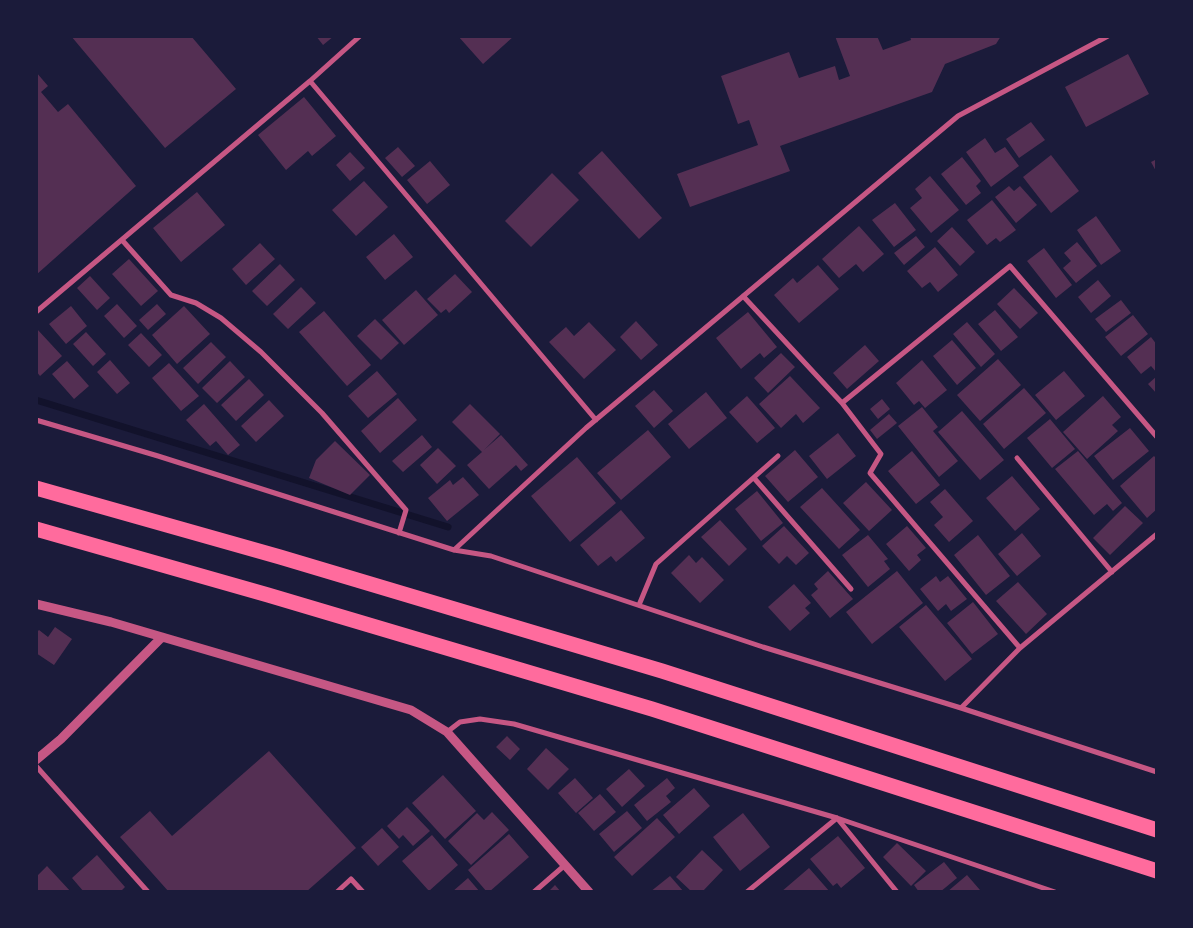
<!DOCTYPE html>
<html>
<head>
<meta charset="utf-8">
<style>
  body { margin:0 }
  #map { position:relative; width:1193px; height:928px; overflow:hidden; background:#1b1b3a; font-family:Poppins,sans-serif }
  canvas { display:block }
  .frame { position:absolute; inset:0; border:38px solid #1b1b3a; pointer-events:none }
</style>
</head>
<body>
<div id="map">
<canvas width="1193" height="928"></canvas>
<div class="frame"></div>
</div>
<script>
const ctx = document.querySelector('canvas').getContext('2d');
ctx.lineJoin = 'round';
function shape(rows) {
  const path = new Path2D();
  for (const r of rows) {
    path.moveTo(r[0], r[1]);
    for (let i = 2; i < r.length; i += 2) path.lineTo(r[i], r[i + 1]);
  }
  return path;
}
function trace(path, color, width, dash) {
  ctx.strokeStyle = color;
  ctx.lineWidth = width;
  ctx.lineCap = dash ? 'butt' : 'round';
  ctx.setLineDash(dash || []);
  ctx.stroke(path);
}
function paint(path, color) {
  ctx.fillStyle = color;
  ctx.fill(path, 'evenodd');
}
const stream = shape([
  [36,400,448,527]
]);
const building = shape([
  [71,36,191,36,236,89,165,148],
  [316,36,334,36,323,45],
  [458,36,514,36,483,64],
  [835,36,877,36,883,50,911,40,910,36,1001,36,996,44,945,64,932,92,780,146,790,171,690,207,677,174,758,145,749,120,738,124,721,76,789,52,799,78,835,66,839,80,850,76],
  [1128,54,1149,94,1086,127,1065,87],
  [36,72,48,86,41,92,58,112,68,104,136,186,36,275],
  [304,97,336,136,312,156,308,151,286,170,258,135],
  [1031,122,1045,140,1019,158,1006,139],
  [985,138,995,153,1005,147,1019,166,991,187,966,152],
  [398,147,415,166,402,177,385,158],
  [602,151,662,218,639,239,578,173],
  [350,152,365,168,350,181,336,165],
  [1051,155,1079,191,1051,213,1023,177],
  [962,157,981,181,976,186,981,193,966,205,941,174],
  [1157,159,1157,173,1151,162],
  [430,161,450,185,427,204,407,180],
  [552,173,579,200,531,247,505,221],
  [930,176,959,210,931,233,910,208,922,198,915,189],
  [364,181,388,207,356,236,332,210],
  [1009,186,1014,191,1020,186,1037,205,1016,223,995,197],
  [197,192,225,225,181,262,153,228],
  [992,200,1016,230,1000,242,996,238,987,245,967,220],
  [895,203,916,230,894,247,872,220],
  [1096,216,1121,251,1101,265,1077,230],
  [859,226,884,254,863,272,856,264,839,278,822,259],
  [952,227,975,252,960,266,937,241],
  [394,234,413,257,385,280,366,257],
  [916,236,925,247,904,265,894,253],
  [1077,242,1097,266,1076,283,1063,268,1071,261,1064,253],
  [260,243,275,259,246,285,232,269],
  [935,247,958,275,938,292,930,282,922,288,907,271],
  [1044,248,1072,285,1056,298,1027,261],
  [129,259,158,291,141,306,112,274],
  [280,264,295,280,267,306,252,291],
  [818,265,839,289,799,323,774,295,793,278,797,283],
  [455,274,472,292,449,313,446,309,441,313,427,299],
  [90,276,110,298,97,310,77,288],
  [1098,280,1111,296,1091,313,1078,297],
  [301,287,316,303,288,329,273,314],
  [1014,288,1038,313,1020,329,997,304],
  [416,290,438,315,404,345,382,320],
  [1121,300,1131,313,1106,332,1095,319],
  [117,304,137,326,124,338,104,316],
  [157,304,166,314,148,330,139,320],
  [71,306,87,326,66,344,49,324],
  [184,306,210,334,177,364,152,335],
  [995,310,1018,337,1001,351,978,324],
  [324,311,371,365,347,386,299,332],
  [748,312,777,347,764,358,760,353,741,369,716,338],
  [1133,315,1148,334,1121,356,1105,337],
  [375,319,399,343,381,360,357,336],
  [636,321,658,345,641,360,620,337],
  [589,322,616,350,584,379,549,342,566,327,574,336],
  [967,322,995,354,981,367,953,334],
  [37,329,62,356,40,376,36,371],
  [86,332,106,354,93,366,73,344],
  [141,333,162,355,149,367,128,345],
  [1151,337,1157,345,1157,373,1151,366,1141,374,1127,357],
  [952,340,976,368,957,385,933,356],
  [211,342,226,357,198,384,183,368],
  [865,345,879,361,847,389,833,373],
  [781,353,795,367,768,393,754,378],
  [998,359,1021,385,980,421,957,395],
  [110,360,130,383,117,394,97,372],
  [922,360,947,390,925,408,919,401,914,405,896,383],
  [67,361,89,386,74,399,52,374],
  [230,361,245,377,217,403,202,388],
  [169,363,199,396,181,411,152,378],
  [377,371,397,394,368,418,348,396],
  [1064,371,1085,396,1056,420,1035,395],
  [790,376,820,408,803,423,796,414,781,428,759,404],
  [1157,376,1157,394,1148,384],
  [249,379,264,395,236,421,221,405],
  [1024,388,1046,413,1004,449,983,424],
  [654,390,673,411,654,428,635,406],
  [706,392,727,418,689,449,668,424],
  [747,396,775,428,757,443,729,412],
  [1103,396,1121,417,1112,425,1118,431,1087,459,1063,432],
  [398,398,417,420,380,453,361,431],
  [882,399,890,409,878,419,870,409],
  [269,400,284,416,256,442,241,426],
  [204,404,240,445,228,455,216,441,210,446,186,420],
  [470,404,500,434,484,450,501,435,528,465,521,471,516,465,489,489,467,465,482,452,452,422],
  [922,407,938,427,933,431,958,461,939,477,898,426],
  [962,411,1004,460,980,480,938,432],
  [889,414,897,423,877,439,870,430],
  [1050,419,1075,449,1052,468,1027,438],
  [1130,428,1149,451,1113,480,1094,456],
  [648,430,671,457,621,500,597,473],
  [838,433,856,456,827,479,809,456],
  [422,435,432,447,403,472,392,461],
  [335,441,370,475,350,495,309,478,316,460],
  [438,448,456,466,437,484,420,465],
  [795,450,818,477,788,502,765,476],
  [912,451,940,485,916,504,888,471],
  [1078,451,1122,503,1113,511,1107,504,1094,515,1055,469],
  [1154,456,1157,459,1157,509,1147,518,1120,486],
  [577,457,616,503,570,542,531,496],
  [1012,476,1040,509,1015,531,986,498],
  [463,477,479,495,447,521,428,498,450,480,453,485],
  [866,482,892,510,869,531,843,503],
  [822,488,860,530,839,549,800,507],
  [945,489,973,521,949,542,934,525,943,517,930,502],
  [757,491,783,523,761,541,735,509],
  [1125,506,1143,523,1110,555,1093,538],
  [621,510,645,538,616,562,611,556,598,566,580,545],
  [720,520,747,549,729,566,701,537],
  [784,526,809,553,796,565,787,556,779,564,762,546],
  [907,526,926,548,917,555,921,560,909,571,886,544],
  [1022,533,1041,556,1017,576,998,554],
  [868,535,888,559,884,561,890,569,868,587,842,555],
  [978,535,1010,576,986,595,954,555],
  [689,555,696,563,702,557,724,580,700,603,671,573],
  [828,571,853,599,830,618,811,595,818,589,814,584],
  [897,571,923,603,872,644,846,612],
  [936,576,940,582,948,576,967,599,951,611,946,604,938,611,920,589],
  [1018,582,1047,614,1026,634,996,601],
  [794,584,811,603,805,608,810,613,790,631,768,607],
  [973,602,998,634,972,654,947,623],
  [926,605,972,659,945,681,899,627],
  [55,627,72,639,54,665,36,653,36,633,39,630,48,637],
  [507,736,520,749,510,760,496,747],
  [546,748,569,769,548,790,527,769],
  [269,751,356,848,306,892,169,892,120,837,150,811,172,836],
  [629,769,645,786,622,807,606,789],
  [443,775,476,811,445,839,412,803],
  [575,778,593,798,576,813,558,793],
  [667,778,675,788,666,796,671,802,647,821,634,805],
  [694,788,710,806,679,834,663,815],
  [600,794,616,812,594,831,578,813],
  [407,807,430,831,413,846,403,835,399,839,387,826],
  [627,811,642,828,614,852,599,834],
  [492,812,509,830,471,865,448,841,477,813,484,820],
  [743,813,770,847,740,871,713,837],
  [657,818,675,837,632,876,614,857],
  [382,828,399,847,378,866,361,847],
  [509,834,529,857,489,892,487,892,468,870],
  [432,835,458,865,429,891,402,861],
  [838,836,865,868,841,888,837,883,833,886,810,859],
  [897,843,926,871,911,886,883,857],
  [702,850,723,870,702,892,692,892,676,877],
  [97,855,125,887,120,892,84,892,72,878],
  [944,862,957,878,940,892,919,892,914,885],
  [47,866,71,892,37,892,36,877],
  [809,868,830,892,781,892],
  [967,875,980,890,978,892,947,892],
  [670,876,684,892,650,892],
  [468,878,480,892,452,892],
  [555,885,561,892,548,892]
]);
const minor = shape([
  [310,81,596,420],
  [122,240,171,295,196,303,221,318,261,352,322,413,406,510,399,533],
  [743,296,842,403,881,454,870,473,1020,648],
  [36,312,310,81,360,36],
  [842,403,1010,266,1157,437],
  [36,420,158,456,454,550,491,556,763,647,961,708,1157,772],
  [1017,458,1112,572],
  [754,478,851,589],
  [454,550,586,428,958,116,1108,36],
  [639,605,656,564,778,456],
  [961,708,1020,648,1157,534],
  [447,732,460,722,480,719,514,724,837,818,1055,892],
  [36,766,148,892],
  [337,892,351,879,363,892],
  [534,892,565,865],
  [747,892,837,818,897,892]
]);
const tertiary = shape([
  [36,604,111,622,411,710,447,732,589,892],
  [36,760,61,739,162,637]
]);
const motorway = shape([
  [36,488,280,557,662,671,1157,830],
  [36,529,268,595,652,709,1157,871]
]);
trace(stream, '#12122b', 7);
paint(building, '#542f53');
trace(minor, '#c65784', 5);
trace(tertiary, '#c65784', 9);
trace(motorway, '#ff6b9d', 15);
</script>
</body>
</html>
